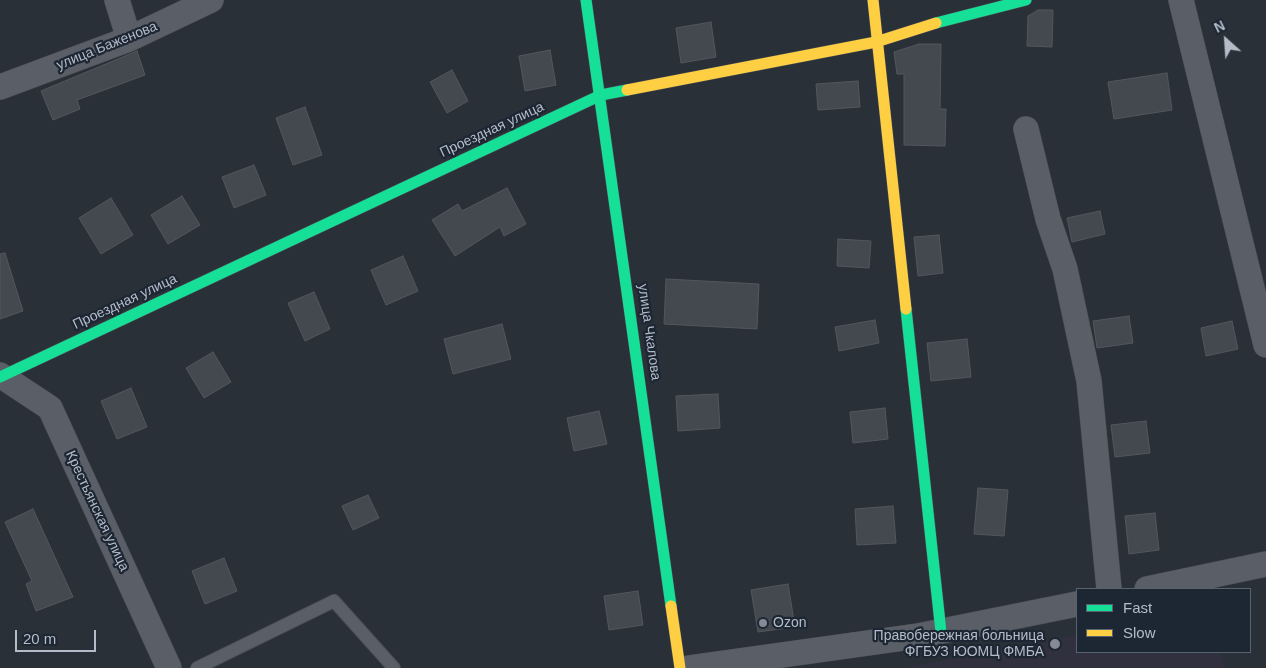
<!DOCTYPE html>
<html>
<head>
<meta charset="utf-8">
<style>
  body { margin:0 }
  #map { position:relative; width:1266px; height:668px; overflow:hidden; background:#2a3038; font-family:Arial,sans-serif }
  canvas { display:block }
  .legend { position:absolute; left:1076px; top:588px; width:175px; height:65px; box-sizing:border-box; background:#1d2633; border:1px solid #59626f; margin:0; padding:6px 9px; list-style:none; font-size:15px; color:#b4bcc9 }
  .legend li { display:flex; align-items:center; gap:10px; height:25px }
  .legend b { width:25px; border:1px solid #59626f }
  .north { position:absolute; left:1201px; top:15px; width:50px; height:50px; -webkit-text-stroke:4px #1d2633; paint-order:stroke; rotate:334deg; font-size:14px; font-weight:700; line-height:20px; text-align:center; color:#b4bcc9 }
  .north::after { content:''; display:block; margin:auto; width:18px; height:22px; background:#b4bcc9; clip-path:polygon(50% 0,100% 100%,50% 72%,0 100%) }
  .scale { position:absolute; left:15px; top:630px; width:81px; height:22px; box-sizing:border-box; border:2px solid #b4bcc9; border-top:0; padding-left:6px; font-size:15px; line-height:18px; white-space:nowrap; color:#b4bcc9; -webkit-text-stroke:4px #1d2633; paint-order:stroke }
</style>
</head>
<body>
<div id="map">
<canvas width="1266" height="668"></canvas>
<ul class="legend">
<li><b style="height:6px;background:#16e098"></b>Fast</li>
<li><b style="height:6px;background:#ffcf43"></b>Slow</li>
</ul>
<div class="north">N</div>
<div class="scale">20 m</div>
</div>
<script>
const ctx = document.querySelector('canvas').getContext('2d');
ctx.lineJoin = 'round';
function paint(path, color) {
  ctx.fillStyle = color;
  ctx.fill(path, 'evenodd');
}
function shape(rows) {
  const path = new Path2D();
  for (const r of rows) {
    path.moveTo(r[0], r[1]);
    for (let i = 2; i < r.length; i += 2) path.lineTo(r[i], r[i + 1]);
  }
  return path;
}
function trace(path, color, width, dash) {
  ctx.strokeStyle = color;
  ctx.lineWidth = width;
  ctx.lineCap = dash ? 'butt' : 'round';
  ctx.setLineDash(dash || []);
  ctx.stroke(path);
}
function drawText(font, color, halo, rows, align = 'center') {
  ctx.font = font + ' Arial,sans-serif';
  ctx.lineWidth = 4.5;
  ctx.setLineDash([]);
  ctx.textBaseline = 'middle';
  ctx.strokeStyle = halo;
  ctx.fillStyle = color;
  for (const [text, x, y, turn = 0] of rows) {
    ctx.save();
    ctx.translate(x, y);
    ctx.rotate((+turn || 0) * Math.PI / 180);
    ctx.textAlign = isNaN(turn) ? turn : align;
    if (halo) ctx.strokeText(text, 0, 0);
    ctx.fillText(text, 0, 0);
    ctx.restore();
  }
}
const medical = shape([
  [1077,635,1077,652,1221,652,1224,668,903,668]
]);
const building = shape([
  [1038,10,1053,10,1052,47,1027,46,1028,16,1038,10],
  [711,22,716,57,681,63,676,28,711,22],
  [919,44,941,44,940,109,946,109,945,146,904,145,904,74,897,74,894,52,919,44],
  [550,50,556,85,525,91,519,56,550,50],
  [137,51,145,75,77,100,80,109,53,120,41,91,137,51],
  [452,70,468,101,447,113,430,82,452,70],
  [1167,73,1172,110,1114,119,1108,82,1167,73],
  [858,81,860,107,818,110,816,84,858,81],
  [305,107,322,155,293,165,276,118,305,107],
  [254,165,266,195,234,208,222,177,254,165],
  [507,188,526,224,504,236,500,227,455,256,432,220,458,204,462,211,507,188],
  [182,196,200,225,168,244,151,215,182,196],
  [111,198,133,235,101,254,79,218,111,198],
  [1100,211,1105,234,1072,242,1067,218,1100,211],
  [939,235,943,273,918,276,914,237,939,235],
  [838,239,871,241,869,268,837,266,838,239],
  [5,253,23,311,0,319,0,254,5,253],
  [403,256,418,291,386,305,371,270,403,256],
  [666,279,759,284,757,329,664,324,666,279],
  [314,292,330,329,305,341,288,303,314,292],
  [1129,316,1133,343,1097,348,1093,321,1129,316],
  [875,320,879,343,839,351,835,327,875,320],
  [1232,321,1238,349,1206,356,1201,328,1232,321],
  [502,324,511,359,453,374,444,339,502,324],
  [967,339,971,377,931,381,927,343,967,339],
  [213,352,231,382,204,398,186,368,213,352],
  [131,388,147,427,117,439,101,401,131,388],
  [718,394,720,428,678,431,676,396,718,394],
  [885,408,888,439,853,443,850,412,885,408],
  [599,411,607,444,574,451,567,418,599,411],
  [1146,421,1150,453,1115,457,1111,425,1146,421],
  [978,488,1008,490,1004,536,974,534,978,488],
  [368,495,379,518,353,530,342,506,368,495],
  [893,506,896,543,857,545,855,509,893,506],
  [33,509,73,597,36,611,26,584,32,581,5,522,33,509],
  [1155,513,1159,550,1129,554,1125,516,1155,513],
  [224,558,237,591,205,604,192,571,224,558],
  [788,584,795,627,758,632,751,590,788,584],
  [638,591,643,625,609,630,604,596,638,591]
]);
const lane = shape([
  [197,668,334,601,394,668]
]);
const street = shape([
  [117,0,129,39],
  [1181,0,1266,345],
  [0,87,129,39,211,0],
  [1026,129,1048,219,1065,269,1089,381,1109,589],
  [0,375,50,408,169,668],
  [1147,589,1266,564],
  [689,668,918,636,1077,604]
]);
const fast = shape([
  [586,0,671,606],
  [936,23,1026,0],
  [906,309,941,632],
  [0,377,601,95,627,90]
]);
const slow = shape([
  [873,0,906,309],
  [627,90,876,42,936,23],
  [671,606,680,668]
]);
const markers = [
  [763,623,5,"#848b96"],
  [1055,644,6,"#848b96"]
];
const streetNames = [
  ["улица Баженова",107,46,-22],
  ["Проездная улица",492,130,-25],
  ["Проездная улица",125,302,-25],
  ["улица Чкалова",649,332,82],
  ["Крестьянская улица",97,511,65]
];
const poiNames = [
  ["Ozon",773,623],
  ["Правобережная больница",1044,636,"right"],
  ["ФГБУЗ ЮОМЦ ФМБА",1044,652,"right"]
];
paint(medical, '#31303e');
paint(building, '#444950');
trace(building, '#52575f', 1);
trace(lane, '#484c53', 14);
trace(street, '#484c53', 26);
trace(fast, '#484c53', 12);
trace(slow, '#484c53', 12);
trace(lane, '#5a5e66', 12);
trace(street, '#5a5e66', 25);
trace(fast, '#16e098', 11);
trace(slow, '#ffcf43', 11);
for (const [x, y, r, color] of markers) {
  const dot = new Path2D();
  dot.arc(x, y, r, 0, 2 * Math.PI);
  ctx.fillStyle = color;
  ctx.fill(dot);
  trace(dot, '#1d2633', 2);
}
drawText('14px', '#b4bcc9', '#1d2633', streetNames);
drawText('14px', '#b4bcc9', '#1d2633', poiNames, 'left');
</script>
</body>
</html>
